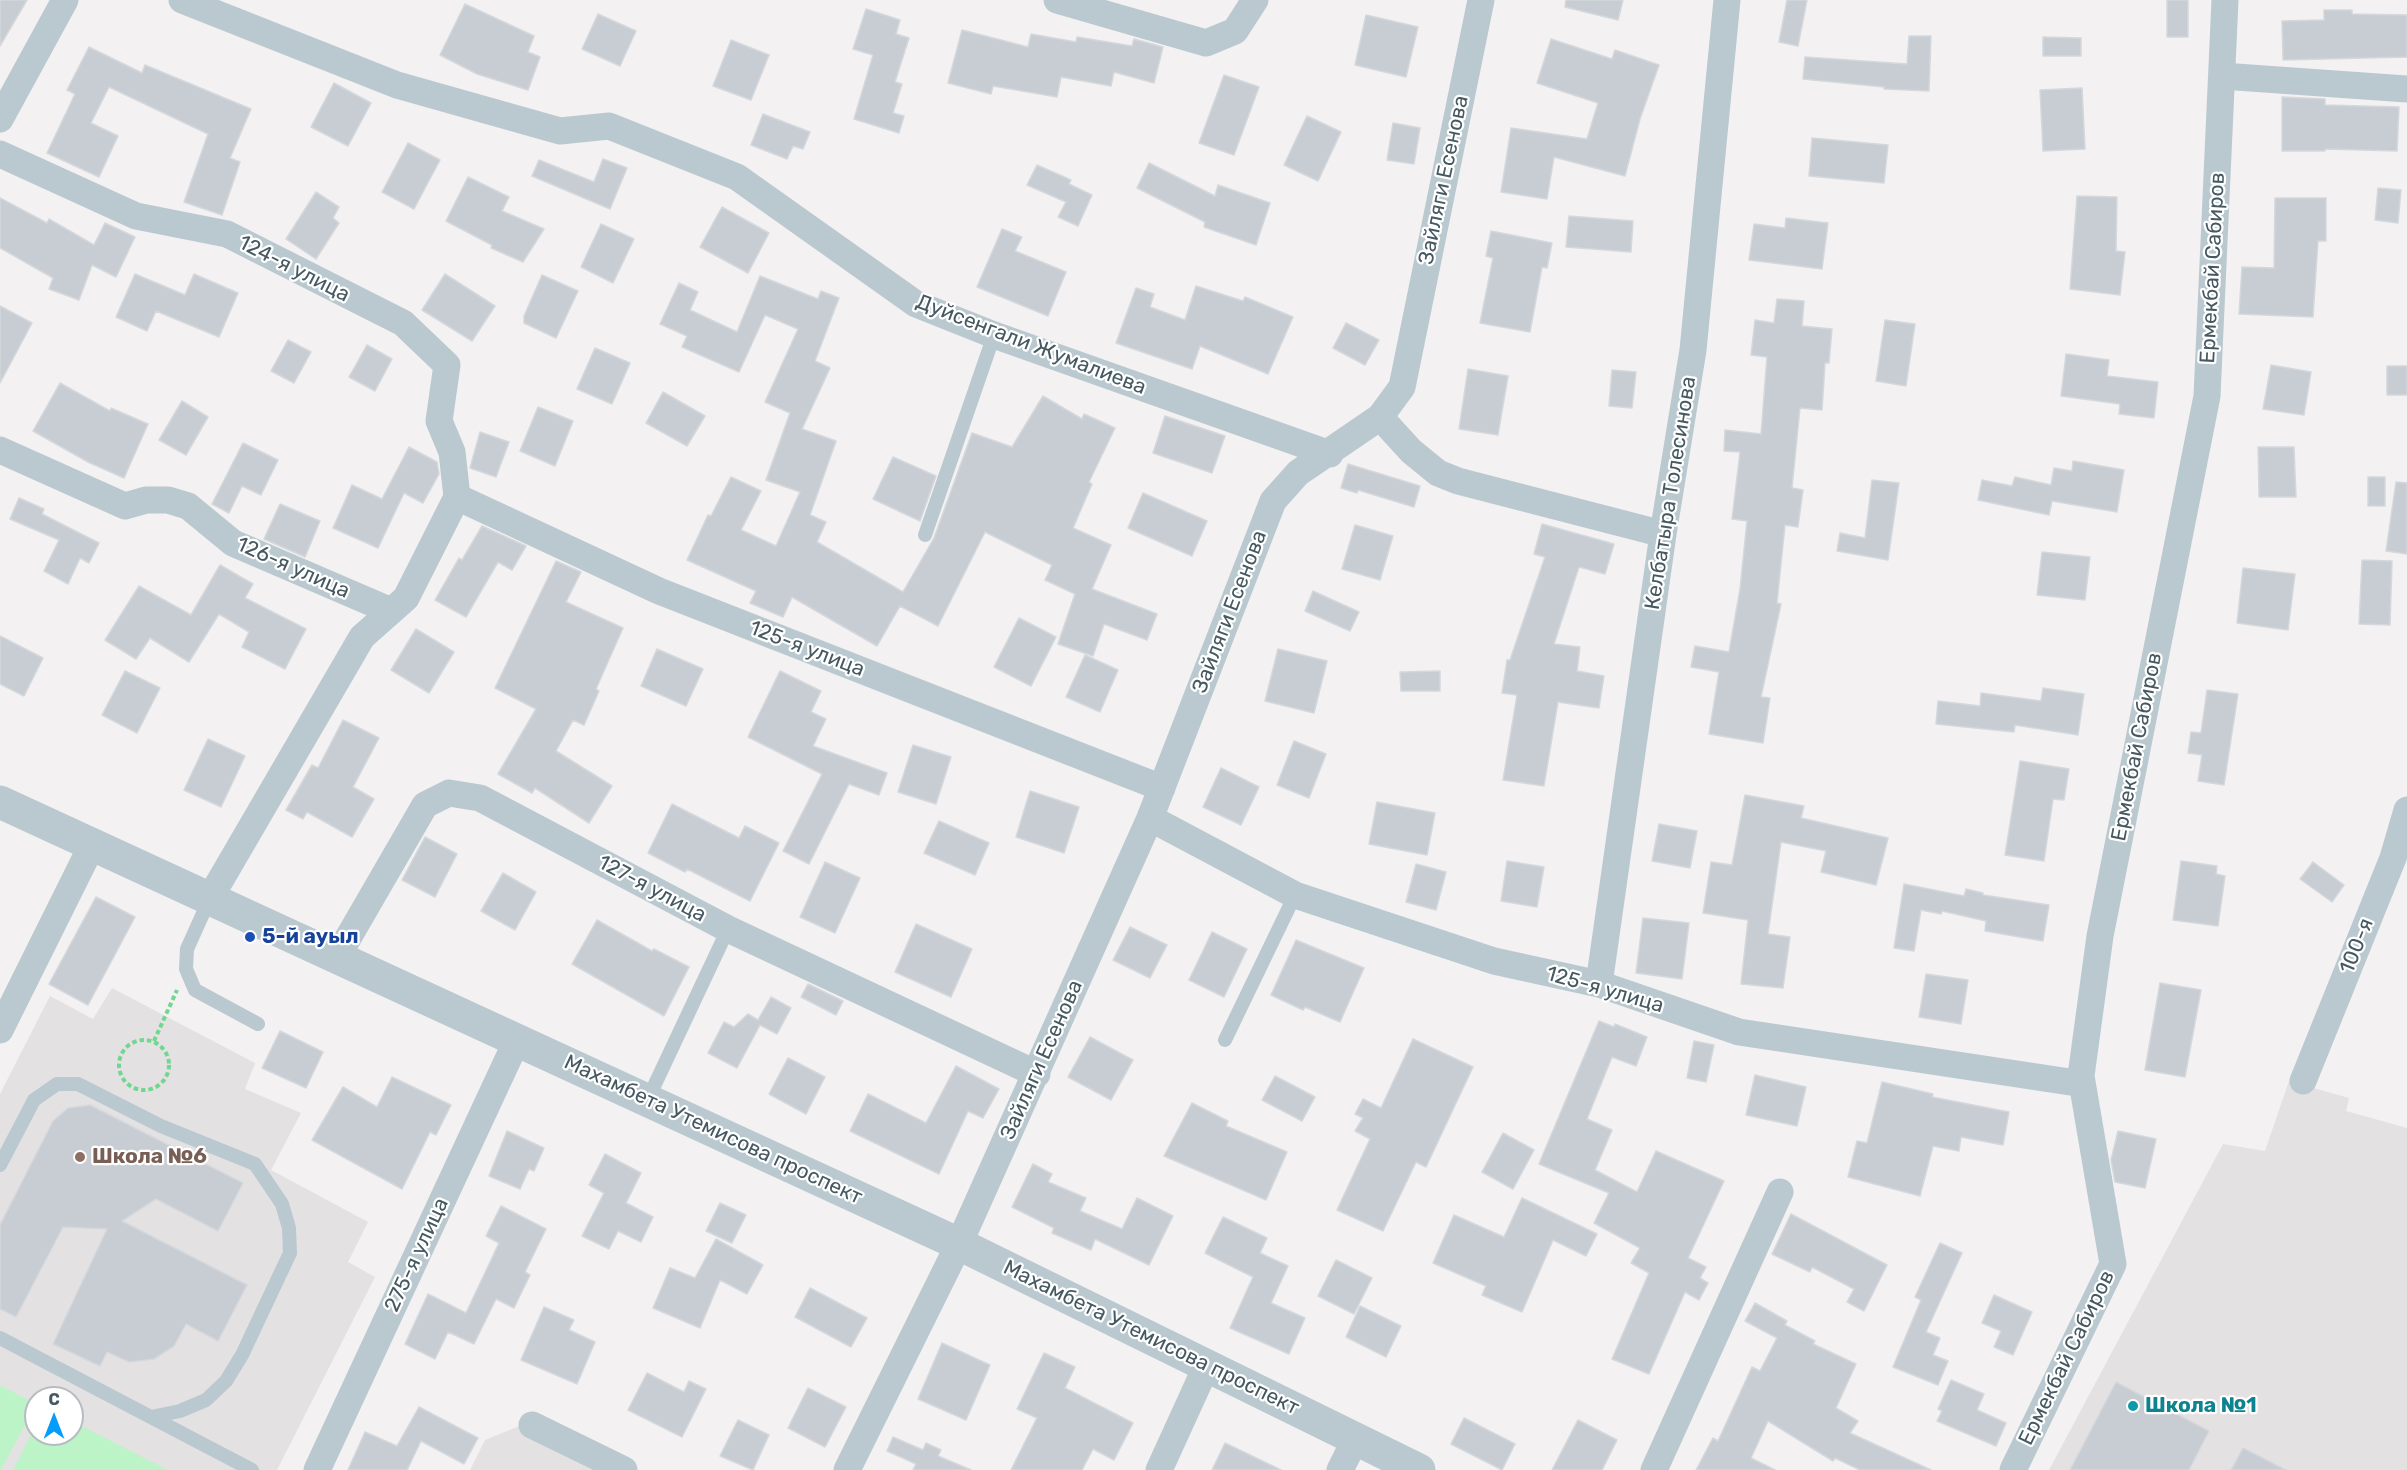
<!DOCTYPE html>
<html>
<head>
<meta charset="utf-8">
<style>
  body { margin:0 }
  #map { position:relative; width:2407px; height:1470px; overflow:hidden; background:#f3f1f1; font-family:Rubik,sans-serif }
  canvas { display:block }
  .north { position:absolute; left:24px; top:1386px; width:60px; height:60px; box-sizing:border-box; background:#fff; border:2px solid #b5bdc0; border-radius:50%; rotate:0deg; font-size:16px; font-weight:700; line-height:24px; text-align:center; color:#465961 }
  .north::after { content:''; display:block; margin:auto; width:21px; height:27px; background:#069df8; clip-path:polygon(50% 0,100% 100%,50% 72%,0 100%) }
</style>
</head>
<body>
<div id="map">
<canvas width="2407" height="1470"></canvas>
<div class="north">С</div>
</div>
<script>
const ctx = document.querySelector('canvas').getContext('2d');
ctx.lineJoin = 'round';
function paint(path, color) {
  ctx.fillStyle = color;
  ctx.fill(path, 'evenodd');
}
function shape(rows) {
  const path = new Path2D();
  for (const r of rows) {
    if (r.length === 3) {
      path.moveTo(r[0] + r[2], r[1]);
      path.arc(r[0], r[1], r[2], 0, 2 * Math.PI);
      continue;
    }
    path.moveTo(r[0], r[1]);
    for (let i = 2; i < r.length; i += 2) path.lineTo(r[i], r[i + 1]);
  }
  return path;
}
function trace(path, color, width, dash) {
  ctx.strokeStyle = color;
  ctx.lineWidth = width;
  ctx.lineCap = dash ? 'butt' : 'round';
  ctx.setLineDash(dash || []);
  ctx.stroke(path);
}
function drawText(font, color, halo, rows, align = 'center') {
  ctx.font = font + ' Rubik,sans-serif';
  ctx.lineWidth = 4.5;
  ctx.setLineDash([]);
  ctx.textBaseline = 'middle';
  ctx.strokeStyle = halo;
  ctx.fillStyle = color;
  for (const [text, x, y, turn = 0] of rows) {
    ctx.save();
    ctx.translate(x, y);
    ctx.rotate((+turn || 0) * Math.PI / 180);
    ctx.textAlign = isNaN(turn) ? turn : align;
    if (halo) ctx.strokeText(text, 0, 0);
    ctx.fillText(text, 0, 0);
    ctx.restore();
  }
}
const education = shape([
  [112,988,255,1063,245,1089,301,1113,271,1170,368,1222,348,1262,375,1277,277,1470,0,1470,0,1094,50,996,93,1019],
  [36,1398,72,1398,72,1434,36,1434],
  [2289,1081,2349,1098,2346,1111,2407,1128,2407,1470,2049,1470,2223,1144,2265,1151],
  [522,1425,613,1470,470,1470,485,1440]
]);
const green = shape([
  [0,1385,36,1404,1,1470,0,1470],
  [72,1421,168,1470,13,1470,36,1425,36,1434,72,1434]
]);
const building = shape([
  [0,0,27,0,0,46,0,0],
  [1566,0,1623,0,1618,20,1565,7,1566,0],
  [1787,0,1807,0,1798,46,1779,42,1787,0],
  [2167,0,2188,0,2188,37,2167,37,2167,0],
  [465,4,534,36,528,52,540,57,528,90,477,74,440,55,465,4],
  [866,9,900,20,896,34,909,38,895,82,902,84,893,113,904,116,899,133,854,119,873,55,853,49,866,9],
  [2324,10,2352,10,2352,14,2407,15,2407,57,2283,60,2282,21,2324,20,2324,10],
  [598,14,636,31,620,66,582,49,598,14],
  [1366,15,1418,27,1406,77,1355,65,1366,15],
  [962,30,1028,47,1031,34,1076,42,1077,37,1132,46,1134,39,1163,47,1154,83,1114,72,1111,86,1061,77,1057,97,993,86,991,94,948,83,962,30],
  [1909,36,1931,36,1929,91,1884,89,1884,87,1803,79,1805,57,1907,64,1909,36],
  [2043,37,2081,38,2081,56,2043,56,2043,37],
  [1551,39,1612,59,1615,50,1659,65,1640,119,1625,176,1554,157,1547,199,1501,192,1511,128,1587,139,1598,103,1537,83,1551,39],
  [731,40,769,55,751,100,713,86,731,40],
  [89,47,142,73,145,65,251,109,230,158,240,162,222,215,184,202,208,134,109,87,91,123,118,136,99,177,47,153,75,94,67,90,89,47],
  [1224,75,1259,87,1234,155,1199,143,1224,75],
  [334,83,371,103,348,146,311,127,334,83],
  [2082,88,2085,149,2043,151,2040,90,2082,88],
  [2282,97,2325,99,2325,105,2399,107,2397,151,2325,149,2325,151,2282,151,2282,97],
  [763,114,810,132,803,149,793,146,787,159,751,145,763,114],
  [1307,116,1341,132,1318,181,1284,165,1307,116],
  [1393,123,1420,128,1414,164,1387,160,1393,123],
  [1812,138,1888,145,1884,183,1809,176,1812,138],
  [408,143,440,160,414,209,382,192,408,143],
  [603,159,627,168,610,209,532,176,539,160,594,182,603,159],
  [1149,163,1215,196,1218,185,1270,203,1256,245,1204,227,1205,222,1137,188,1149,163],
  [1037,165,1071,180,1069,184,1092,195,1078,226,1058,217,1066,202,1027,185,1037,165],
  [468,177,509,197,502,211,544,229,523,262,491,248,492,245,446,221,468,177],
  [2378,188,2401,190,2398,223,2375,220,2378,188],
  [316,192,339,207,333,218,339,223,316,259,286,239,316,192],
  [2077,196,2117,197,2116,251,2125,252,2120,295,2070,289,2077,196],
  [0,198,47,223,49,219,94,245,105,223,135,237,116,277,92,265,79,300,49,289,53,278,0,248,0,198],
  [2275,198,2326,198,2326,241,2318,241,2313,317,2239,314,2242,267,2274,268,2275,198],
  [722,207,769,233,748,273,700,247,722,207],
  [1569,216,1633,221,1631,252,1566,247,1569,216],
  [1786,218,1828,223,1822,269,1749,260,1754,224,1785,228,1786,218],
  [601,224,634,239,613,283,581,267,601,224],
  [1002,229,1022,237,1015,251,1066,272,1048,316,977,287,1002,229],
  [1491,231,1552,243,1547,268,1542,267,1530,332,1480,323,1493,258,1486,256,1491,231],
  [135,274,185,295,194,274,238,293,219,337,156,311,147,331,116,317,135,274],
  [445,274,495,306,472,341,422,310,445,274],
  [542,275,578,291,556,338,524,323,524,316,542,275],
  [760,276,818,299,821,291,839,298,815,361,830,368,802,429,836,441,810,515,826,522,817,542,903,592,934,538,972,433,1012,447,1043,396,1082,419,1084,414,1115,428,1089,482,1092,484,1073,528,1111,545,1092,589,1157,614,1147,640,1104,624,1093,656,1058,644,1075,594,1045,580,1052,565,985,532,938,626,900,606,877,646,792,597,783,617,750,603,756,591,687,560,708,515,711,516,731,477,761,491,741,530,776,546,800,492,766,480,790,413,765,402,798,329,765,315,739,372,682,347,687,336,660,324,679,283,698,292,690,310,737,332,760,276],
  [1196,286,1243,301,1245,297,1293,317,1268,374,1200,346,1192,369,1116,343,1136,288,1154,294,1150,307,1185,320,1196,286],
  [1777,299,1804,301,1802,326,1832,329,1829,363,1825,363,1822,410,1800,408,1792,488,1803,490,1798,527,1785,525,1777,603,1781,604,1761,697,1770,698,1763,743,1709,734,1719,672,1691,667,1695,646,1729,652,1740,589,1747,521,1732,519,1740,452,1724,451,1725,430,1761,434,1767,357,1751,355,1755,320,1774,323,1777,299],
  [0,306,32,323,0,383,0,306],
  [1885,320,1915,324,1906,386,1876,381,1885,320],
  [1346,323,1379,340,1365,365,1333,348,1346,323],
  [288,340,311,352,294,383,271,371,288,340],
  [367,345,392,359,375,391,349,377,367,345],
  [595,348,630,363,612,404,577,389,595,348],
  [2066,354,2109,360,2107,376,2158,382,2154,418,2119,414,2120,404,2061,396,2066,354],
  [2271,365,2311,372,2304,415,2263,409,2271,365],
  [2387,366,2407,366,2407,395,2387,395,2387,366],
  [1468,369,1508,376,1498,435,1459,429,1468,369],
  [1612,370,1636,372,1632,408,1609,406,1612,370],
  [60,383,110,411,111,408,148,424,124,478,88,462,33,431,60,383],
  [663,392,705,416,687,446,646,423,663,392],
  [182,401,208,417,186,455,159,440,182,401],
  [538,407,573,421,555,466,520,451,538,407],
  [1165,416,1225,436,1212,473,1153,453,1165,416],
  [480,432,509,442,496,477,470,468,480,432],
  [243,443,278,460,261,495,242,486,229,513,212,504,243,443],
  [409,447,437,462,439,474,423,503,404,493,378,548,333,528,352,485,382,499,409,447],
  [2258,447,2294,447,2296,497,2259,497,2258,447],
  [893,457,936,476,920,521,873,499,893,457],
  [2073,461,2124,470,2117,512,2052,501,2049,515,1978,500,1982,480,2012,486,2015,477,2051,485,2054,468,2072,471,2073,461],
  [1348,464,1420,486,1414,507,1358,490,1357,493,1341,488,1348,464],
  [2368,477,2385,477,2385,506,2368,506,2368,477],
  [1872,480,1899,483,1888,560,1837,551,1840,533,1865,538,1872,480],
  [2396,482,2407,483,2407,554,2386,551,2396,482],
  [1143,493,1207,521,1192,556,1128,528,1143,493],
  [19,498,44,509,42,514,99,543,89,563,80,558,68,584,44,571,59,540,10,519,19,498],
  [280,504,320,521,305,557,264,539,280,504],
  [1542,524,1614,544,1605,574,1579,567,1554,644,1580,647,1577,671,1604,676,1599,708,1558,702,1544,786,1503,780,1517,695,1502,693,1507,660,1510,660,1545,557,1534,554,1542,524],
  [1355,525,1393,536,1380,580,1342,569,1355,525],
  [482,526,526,546,512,570,498,562,466,617,435,600,459,558,462,560,482,526],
  [2042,552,2090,557,2085,600,2037,595,2042,552],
  [2362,560,2392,561,2390,625,2359,624,2362,560],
  [556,561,581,572,566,602,623,628,596,689,599,691,584,725,573,720,556,751,612,786,589,823,535,788,532,793,498,774,536,709,495,688,556,561],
  [220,565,253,584,245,598,306,629,285,669,242,647,249,632,219,614,189,662,150,638,136,659,105,640,139,586,191,615,220,565],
  [2243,568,2295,574,2288,630,2237,623,2243,568],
  [1313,591,1359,612,1350,631,1305,611,1313,591],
  [1019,618,1056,637,1031,686,994,667,1019,618],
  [416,629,454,652,429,693,391,670,416,629],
  [0,636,43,658,24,696,0,684,0,636],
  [657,649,703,669,686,706,641,686,657,649],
  [1278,649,1327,661,1314,713,1265,701,1278,649],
  [1085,655,1118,670,1100,712,1066,697,1085,655],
  [125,671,160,688,137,733,102,715,125,671],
  [780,671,821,691,811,712,826,719,813,746,887,773,879,795,849,784,809,864,783,851,822,774,748,737,780,671],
  [1440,671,1440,691,1401,691,1400,672,1440,671],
  [2043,688,2084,694,2078,735,2015,725,2014,732,1936,724,1938,701,1980,706,1981,693,2041,701,2043,688],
  [2207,690,2238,694,2224,785,2198,781,2202,755,2188,753,2191,732,2201,733,2207,690],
  [343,720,379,738,353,787,374,799,352,837,307,812,303,819,286,810,312,765,318,768,343,720],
  [208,739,245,756,221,807,184,790,208,739],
  [1294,741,1326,754,1309,798,1277,785,1294,741],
  [913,745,951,757,936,804,898,792,913,745],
  [2020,761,2069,769,2064,800,2053,799,2044,861,2005,855,2020,761],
  [1221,768,1259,787,1241,825,1203,807,1221,768],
  [1030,791,1079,807,1064,853,1016,837,1030,791],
  [1745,795,1804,806,1801,818,1888,838,1876,885,1821,872,1826,851,1781,842,1768,934,1790,937,1783,988,1741,984,1748,920,1703,913,1711,862,1732,865,1745,795],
  [1377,802,1435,813,1427,855,1369,844,1377,802],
  [672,804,739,838,745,826,779,843,750,901,687,869,685,872,648,853,672,804],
  [939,821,989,843,975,875,924,853,939,821],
  [1659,824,1697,831,1690,868,1652,861,1659,824],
  [425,837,457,854,435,897,402,880,425,837],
  [1507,861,1544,867,1537,907,1501,901,1507,861],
  [2181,861,2217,866,2216,874,2225,876,2218,926,2173,920,2181,861],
  [825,862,860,878,835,933,800,917,825,862],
  [2313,862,2344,885,2332,902,2300,879,2313,862],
  [1416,864,1446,872,1436,910,1406,902,1416,864],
  [503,873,536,892,515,930,481,911,503,873],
  [1904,884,1964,896,1966,889,1983,893,1983,895,2049,905,2043,941,1985,931,1986,921,1942,911,1941,914,1921,910,1914,951,1894,948,1904,884],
  [96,897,135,917,88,1005,49,984,96,897],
  [1643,918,1689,923,1682,979,1636,973,1643,918],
  [597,920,652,951,654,949,689,967,664,1016,572,964,597,920],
  [916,924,972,949,951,997,895,972,916,924],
  [1130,927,1167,945,1150,978,1113,960,1130,927],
  [1212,932,1247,949,1224,997,1189,980,1212,932],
  [1296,940,1364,968,1340,1022,1305,1007,1303,1010,1271,995,1296,940],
  [1926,974,1968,980,1961,1024,1919,1017,1926,974],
  [2160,983,2201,990,2185,1077,2145,1070,2160,983],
  [808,984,843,1001,836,1015,801,997,808,984],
  [771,997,791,1008,777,1034,760,1025,737,1068,708,1053,724,1022,734,1027,748,1014,758,1020,771,997],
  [1599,1021,1614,1027,1615,1024,1647,1037,1636,1066,1612,1057,1587,1119,1612,1130,1595,1170,1637,1192,1656,1151,1724,1181,1688,1258,1706,1267,1700,1278,1708,1283,1699,1300,1685,1292,1649,1374,1612,1359,1649,1273,1631,1263,1640,1248,1594,1223,1609,1193,1539,1164,1599,1021],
  [280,1031,323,1052,306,1088,262,1068,280,1031],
  [1090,1037,1133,1060,1111,1100,1068,1077,1090,1037],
  [1413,1039,1473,1067,1426,1167,1416,1162,1383,1231,1337,1210,1370,1139,1355,1131,1363,1118,1355,1114,1363,1099,1381,1108,1413,1039],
  [1694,1041,1714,1045,1706,1082,1687,1078,1694,1041],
  [788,1058,825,1077,806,1114,769,1094,788,1058],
  [956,1066,999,1089,983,1118,968,1111,939,1174,850,1131,868,1094,926,1123,956,1066],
  [1755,1075,1806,1087,1797,1126,1746,1115,1755,1075],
  [1275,1076,1315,1097,1302,1121,1262,1100,1275,1076],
  [392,1077,451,1105,436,1135,430,1132,402,1189,312,1140,343,1087,377,1107,392,1077],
  [1882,1082,1933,1094,1932,1097,2009,1112,2003,1145,1961,1137,1959,1151,1933,1146,1920,1196,1848,1177,1857,1141,1867,1143,1882,1082],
  [1192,1103,1228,1121,1226,1126,1287,1152,1266,1200,1164,1156,1192,1103],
  [90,1105,243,1183,218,1231,156,1199,122,1221,247,1285,218,1341,186,1324,174,1346,154,1359,129,1362,107,1352,100,1366,53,1344,107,1229,63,1227,16,1317,0,1309,0,1225,53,1121,68,1108,90,1105],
  [507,1131,544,1148,534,1171,529,1169,520,1189,489,1176,507,1131],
  [2118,1131,2156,1139,2145,1188,2115,1182,2111,1160,2118,1131],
  [1503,1133,1534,1150,1513,1189,1482,1172,1503,1133],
  [605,1154,641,1173,626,1203,653,1217,641,1242,618,1231,609,1249,582,1236,604,1193,589,1185,605,1154],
  [1033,1164,1052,1174,1048,1182,1086,1198,1080,1211,1122,1229,1137,1198,1173,1216,1149,1265,1095,1239,1091,1250,1052,1233,1054,1228,1012,1207,1033,1164],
  [1522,1198,1597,1234,1586,1256,1553,1240,1522,1312,1482,1295,1486,1286,1433,1263,1454,1215,1504,1237,1522,1198],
  [720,1203,746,1215,732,1243,706,1231,720,1203],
  [501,1206,546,1229,525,1272,530,1275,514,1308,496,1299,474,1344,448,1332,435,1359,405,1344,428,1294,466,1313,499,1243,486,1236,501,1206],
  [1791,1214,1887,1265,1864,1311,1847,1302,1854,1289,1812,1267,1810,1272,1772,1254,1791,1214],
  [1223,1217,1267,1238,1260,1253,1288,1266,1271,1303,1305,1318,1289,1354,1230,1328,1253,1277,1205,1253,1223,1217],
  [716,1239,763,1265,747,1294,720,1280,700,1328,653,1308,670,1268,695,1278,716,1239],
  [1940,1243,1962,1253,1926,1332,1940,1338,1933,1355,1948,1361,1938,1385,1893,1367,1921,1300,1915,1297,1940,1243],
  [1336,1260,1372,1278,1354,1314,1318,1296,1336,1260],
  [810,1288,867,1318,851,1347,795,1317,810,1288],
  [1994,1295,2032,1312,2013,1355,1994,1347,2001,1331,1982,1323,1994,1295],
  [1755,1303,1787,1321,1785,1325,1815,1341,1813,1344,1856,1364,1836,1408,1858,1421,1850,1433,1931,1470,1860,1470,1835,1458,1833,1461,1768,1421,1751,1458,1775,1470,1696,1470,1713,1438,1718,1441,1752,1367,1760,1371,1777,1338,1745,1321,1755,1303],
  [1360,1306,1401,1326,1386,1357,1346,1337,1360,1306],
  [544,1307,574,1320,569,1330,595,1342,577,1384,521,1360,544,1307],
  [942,1343,990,1365,966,1420,918,1399,942,1343],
  [1044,1353,1075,1367,1065,1388,1133,1423,1114,1460,1093,1449,1082,1470,1011,1470,1037,1418,1017,1409,1044,1353],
  [647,1373,684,1392,689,1381,706,1389,682,1437,628,1410,647,1373],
  [1951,1380,1984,1394,1977,1410,2006,1423,1996,1446,1937,1421,1942,1411,1938,1409,1951,1380],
  [2116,1382,2209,1431,2189,1470,2070,1470,2116,1382],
  [808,1388,846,1407,825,1447,788,1428,808,1388],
  [419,1407,478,1438,464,1464,421,1441,407,1470,348,1470,365,1432,397,1446,419,1407],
  [1464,1418,1515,1444,1502,1470,1451,1444,1464,1418],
  [738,1420,769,1435,753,1470,720,1456,738,1420],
  [1578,1420,1617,1440,1602,1470,1552,1470,1578,1420],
  [893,1437,923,1450,926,1443,941,1450,938,1456,971,1470,913,1470,916,1464,887,1451,893,1437],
  [1225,1443,1281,1470,1212,1470,1225,1443],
  [2243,1448,2286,1470,2231,1470,2243,1448]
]);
const path = shape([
  [144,1065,25],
  [154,1041,177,990]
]);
const service = shape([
  [925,535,994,335],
  [210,898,187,949,186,969,195,990,258,1024],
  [1225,1040,1295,895],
  [648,1099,728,929],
  [0,1165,34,1100,57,1084,78,1084,161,1126,255,1164,282,1204,289,1228,290,1253,242,1355,226,1381,206,1400,180,1411,151,1417],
  [0,1338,252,1470]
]);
const minor = shape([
  [182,0,397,85,560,131,609,126,737,177,916,304,994,335,1330,454],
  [1057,0,1206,43,1235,31,1255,0],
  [2222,76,2407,89],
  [0,119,65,0],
  [0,154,136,216,227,234,403,323,447,365,439,421,452,452,457,497],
  [1380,417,1411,451,1438,473,1458,481,1663,534],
  [0,450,125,506,146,500,168,500,188,506,233,543,391,611],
  [457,497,659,591,1162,788],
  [1150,818,1295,895,1494,961,1599,984,1739,1032,2070,1082,2081,1076],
  [210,898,362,637,406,598,457,497],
  [337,957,425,805,449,793,480,798,728,929,1037,1074],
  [1599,984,1663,534,1693,350,1727,0],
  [0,1030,92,845],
  [2303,1081,2393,858,2407,810],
  [532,1425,624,1470],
  [317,1470,517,1040],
  [847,1470,959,1244,1150,818,1273,501,1298,473,1380,417,1402,387,1481,0],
  [1159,1470,1206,1367],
  [1340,1470,1356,1438],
  [1654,1470,1780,1192],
  [2013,1470,2113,1264,2081,1076,2100,936,2207,396,2225,0]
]);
const tertiary = shape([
  [0,802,959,1244,1419,1470]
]);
const markers = [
  [250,937,6,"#1a4fb4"],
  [80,1157,6,"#8d6e63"],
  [2133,1406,6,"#0f9aa8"]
];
const streetNames = [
  ["Зайляги Есенова",1444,180,-78],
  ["Ермекбай Сабиров",2213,268,-87],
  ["124-я улица",294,269,27],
  ["Дуйсенгали Жумалиева",1031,345,21],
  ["Келбатыра Толесинова",1671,493,-81],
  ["126-я улица",293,568,24],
  ["Зайляги Есенова",1230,612,-69],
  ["125-я улица",807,649,21],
  ["Ермекбай Сабиров",2137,747,-79],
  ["127-я улица",652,889,28],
  ["100-я",2357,946,-68],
  ["125-я улица",1605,990,16],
  ["Зайляги Есенова",1042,1060,-66],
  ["Махамбета Утемисова проспект",713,1130,25],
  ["275-я улица",417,1255,-65],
  ["Махамбета Утемисова проспект",1151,1338,26],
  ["Ермекбай Сабиров",2067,1358,-64]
];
const transitNames = [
  ["5-й ауыл",262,937]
];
const educationNames = [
  ["Школа №6",92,1157]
];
const cultureNames = [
  ["Школа №1",2145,1406]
];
paint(education, '#e4e1e3');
paint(green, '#bcf4c7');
paint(building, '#c7cdd2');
trace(building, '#d4d8dd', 1.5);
trace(path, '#70d690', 4, [4.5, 3]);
trace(service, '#bac9cf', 14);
trace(minor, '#bac9cf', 27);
trace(tertiary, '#bac9cf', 33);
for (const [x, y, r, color] of markers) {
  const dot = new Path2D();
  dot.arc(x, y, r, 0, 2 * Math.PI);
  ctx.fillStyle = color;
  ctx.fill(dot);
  trace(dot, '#fff', 2);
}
drawText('21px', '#465961', '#fff', streetNames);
drawText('bold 21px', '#164399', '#fff', transitNames, 'left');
drawText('bold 21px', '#785e54', '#fff', educationNames, 'left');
drawText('bold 21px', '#0d838f', '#fff', cultureNames, 'left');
</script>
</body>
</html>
